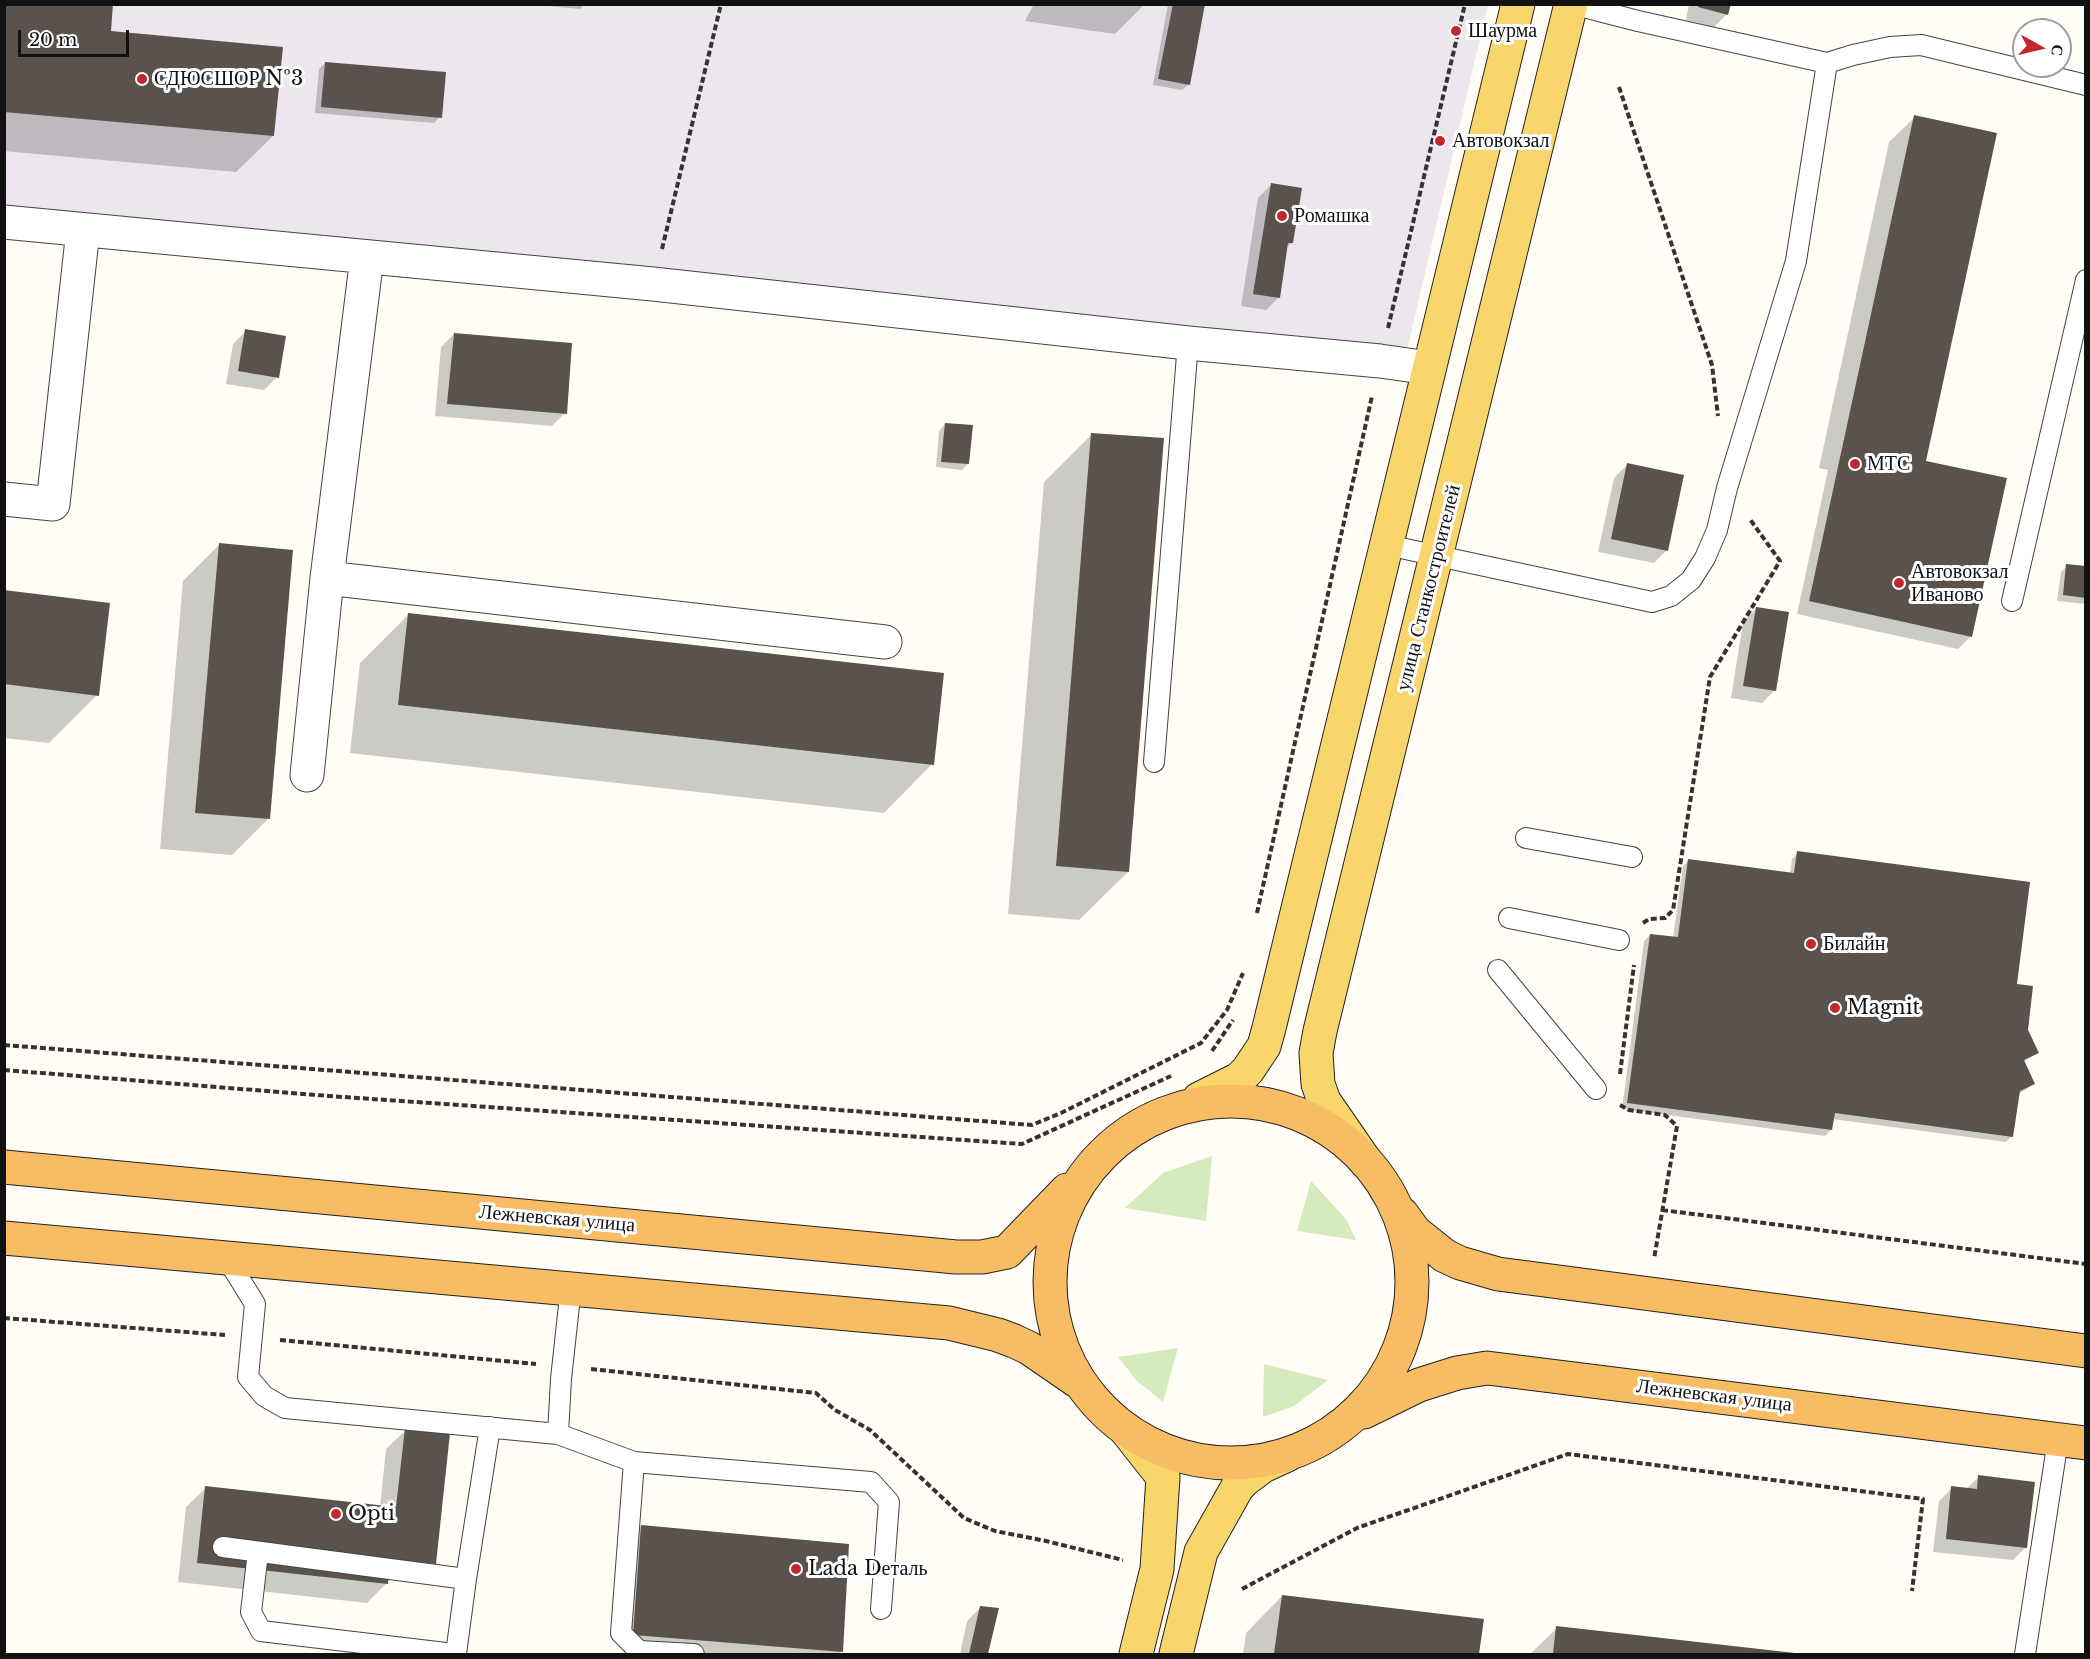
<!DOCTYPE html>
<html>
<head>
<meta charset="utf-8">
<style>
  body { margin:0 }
  #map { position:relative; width:2090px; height:1659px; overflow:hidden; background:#fffdf5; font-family:"Libre Baskerville",serif }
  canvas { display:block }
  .frame { position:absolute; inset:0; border:6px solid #111; pointer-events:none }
  .north { position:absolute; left:2012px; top:18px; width:60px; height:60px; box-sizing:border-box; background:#fff; border:2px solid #a0a0a0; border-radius:50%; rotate:98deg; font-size:16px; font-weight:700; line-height:24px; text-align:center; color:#111 }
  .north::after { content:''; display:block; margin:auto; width:21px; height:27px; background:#c4262e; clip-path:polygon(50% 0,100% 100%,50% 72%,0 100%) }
  .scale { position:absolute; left:18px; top:30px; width:111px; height:27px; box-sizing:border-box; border:3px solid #111; border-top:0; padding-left:8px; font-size:18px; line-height:21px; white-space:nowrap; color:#111; -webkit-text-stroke:4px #fff; paint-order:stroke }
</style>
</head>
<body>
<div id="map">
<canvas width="2090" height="1659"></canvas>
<div class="frame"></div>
<div class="north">С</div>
<div class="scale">20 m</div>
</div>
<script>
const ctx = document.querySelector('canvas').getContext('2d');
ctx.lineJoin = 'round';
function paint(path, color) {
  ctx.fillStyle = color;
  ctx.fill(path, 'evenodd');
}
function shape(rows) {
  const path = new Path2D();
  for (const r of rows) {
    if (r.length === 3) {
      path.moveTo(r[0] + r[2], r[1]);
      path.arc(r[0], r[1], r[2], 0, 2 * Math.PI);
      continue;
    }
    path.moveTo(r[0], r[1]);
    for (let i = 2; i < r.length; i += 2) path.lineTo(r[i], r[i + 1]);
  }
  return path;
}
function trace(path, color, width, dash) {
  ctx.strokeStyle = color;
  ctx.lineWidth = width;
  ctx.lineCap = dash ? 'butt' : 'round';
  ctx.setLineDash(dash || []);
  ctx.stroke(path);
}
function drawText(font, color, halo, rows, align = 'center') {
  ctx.font = font + ' "Libre Baskerville",serif';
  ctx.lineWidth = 6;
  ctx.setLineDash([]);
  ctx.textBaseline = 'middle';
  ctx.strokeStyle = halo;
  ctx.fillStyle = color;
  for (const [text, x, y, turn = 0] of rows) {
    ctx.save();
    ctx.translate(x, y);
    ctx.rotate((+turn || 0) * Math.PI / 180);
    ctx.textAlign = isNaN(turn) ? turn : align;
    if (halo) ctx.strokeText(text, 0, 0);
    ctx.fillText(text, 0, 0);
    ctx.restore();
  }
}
const industrial = shape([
  [4,5,1488,5,1405,358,5,225]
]);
const green = shape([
  [1212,1156,1206,1221,1125,1208,1163,1173],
  [1311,1181,1346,1219,1356,1240,1297,1231],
  [1178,1348,1163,1402,1137,1381,1118,1357],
  [1264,1364,1328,1380,1294,1406,1263,1417]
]);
const shadow = shape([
  [4,4,109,33,273,136,236,172,4,151],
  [528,4,585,4,580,9],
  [1034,4,1145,4,1115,34,1025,21],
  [1168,4,1203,4,1189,84,1182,90,1153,85],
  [1689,4,1729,4,1727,14,1714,27,1686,20],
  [325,63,440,117,434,123,315,113,319,69],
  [1915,117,1922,462,1971,636,1958,649,1797,614,1828,470,1819,468,1889,142],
  [1271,185,1292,243,1286,248,1279,297,1266,310,1241,306,1258,198],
  [246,331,277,377,264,390,226,384,233,344],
  [454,334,565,413,552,426,435,416,441,347],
  [945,424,968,464,962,470,936,467,939,431],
  [1092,434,1128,872,1079,920,1008,914,1044,482],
  [1627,465,1667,550,1654,563,1598,552,1614,478],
  [219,545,268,819,232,855,160,849,183,581],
  [2067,566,2086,568,2086,604,2057,601,2061,572],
  [4,591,97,695,49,743,4,738],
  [1756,609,1775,690,1762,703,1731,698,1743,622],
  [409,614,932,764,884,813,350,753,360,663],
  [1798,853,2026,1030,2037,1053,2023,1062,2033,1083,2027,1089,2018,1094,2012,1136,2006,1142,1832,1119,1831,1130,1825,1136,1622,1109,1644,941,1650,935,1673,938,1683,866,1689,860,1790,874,1792,859],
  [406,1430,434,1563,415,1582,387,1579,387,1583,367,1603,178,1582,186,1507,206,1488,380,1507,386,1449],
  [1979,1477,2026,1547,2013,1560,1933,1552,1939,1501,1952,1488,1966,1489],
  [642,1526,841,1651,838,1654,708,1654,620,1648,629,1539],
  [1282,1596,1482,1620,1478,1654,1243,1654,1246,1633],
  [980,1608,997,1609,986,1654,960,1654,967,1621],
  [1557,1628,1795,1654,1530,1654]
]);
const building = shape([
  [4,4,113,4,111,31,283,47,274,136,4,112],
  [1173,4,1205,4,1190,85,1158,79],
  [1698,4,1731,4,1728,15,1698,7],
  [325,62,446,72,442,118,321,107],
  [1914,115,1997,133,1926,461,2007,478,1972,637,1809,601],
  [1271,183,1302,188,1293,243,1288,243,1280,298,1253,294],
  [245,329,286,336,279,378,238,371],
  [454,333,572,343,567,414,447,404],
  [945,423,973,425,969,464,941,462],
  [1091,433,1164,438,1129,872,1056,866],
  [1627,463,1684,475,1668,551,1611,539],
  [219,543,293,550,270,819,195,813],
  [2066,564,2086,566,2086,598,2063,595],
  [4,590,110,603,99,696,4,684],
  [1756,607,1789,612,1776,691,1743,686],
  [408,613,944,673,934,765,398,705],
  [1797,851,2030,882,2017,984,2033,986,2028,1030,2039,1053,2024,1060,2035,1084,2020,1091,2013,1137,1835,1113,1832,1130,1627,1103,1650,934,1678,937,1688,859,1794,873],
  [405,1428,450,1433,436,1564,391,1559,388,1584,197,1563,205,1486,396,1507],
  [1978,1475,2035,1482,2027,1548,1946,1539,1951,1486,1977,1489],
  [641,1525,849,1544,843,1652,633,1635],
  [1282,1595,1484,1619,1479,1654,1274,1654],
  [980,1606,999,1608,988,1654,969,1654],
  [1556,1626,1795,1653,1795,1654,1553,1654]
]);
const path = shape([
  [1619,87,1712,365,1718,416],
  [662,249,721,4],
  [1388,328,1465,4],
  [1257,913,1372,396],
  [1643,923,1649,919,1665,918,1673,910,1710,677,1780,561,1749,518],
  [4,1045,1032,1125,1061,1113,1201,1043,1227,1010,1243,973],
  [1212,1051,1233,1020],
  [4,1070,329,1096,1022,1144,1171,1076],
  [1620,1074,1634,965],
  [1620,1105,1629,1110,1665,1115,1677,1126,1654,1259],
  [1662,1210,2086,1264],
  [4,1318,225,1335],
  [280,1340,536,1364],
  [591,1369,816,1393,835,1410,870,1430,964,1518,995,1531,1046,1541,1123,1560],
  [1242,1589,1357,1528,1568,1454,1923,1499,1912,1591]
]);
const service = shape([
  [1572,4,1638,21,1827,63,1853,55,1890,47,1921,45,2086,85],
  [1387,545,1652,602,1671,596,1691,580,1705,558,1717,530,1727,488,1796,261,1827,63],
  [2012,601,2086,280],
  [1154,762,1188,343],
  [1526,838,1632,857],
  [1509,918,1619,940],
  [1498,970,1596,1089],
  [226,1257,255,1304,248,1377,264,1396,285,1408,558,1434,561,1379,571,1287],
  [558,1434,634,1462,871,1482,889,1502,881,1609],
  [634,1462,621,1633,639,1651,694,1654],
  [223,1547,466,1579,490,1427],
  [258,1552,251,1612,261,1631,454,1654],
  [456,1654,466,1579],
  [2025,1654,2058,1440]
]);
const minor = shape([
  [4,222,653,284,1188,343,1380,361,1429,368],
  [4,499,53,504,83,230],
  [327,578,885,642],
  [307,775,327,578,367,257]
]);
const primary = shape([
  [1199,1099,1239,1079,1248,1070,1264,1046,1269,1028,1518,4],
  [1366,1162,1324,1101,1318,1084,1316,1053,1320,1031,1571,4],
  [1125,1429,1163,1477,1157,1569,1136,1654],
  [1176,1654,1201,1552,1237,1488,1243,1481,1263,1466,1287,1455]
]);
const trunk = shape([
  [1231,1282,181],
  [4,1167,956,1257,982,1257,1007,1252,1067,1190],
  [1402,1214,1415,1232,1445,1256,1460,1263,1498,1274,2086,1351],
  [4,1238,949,1323,998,1335,1014,1341,1029,1348,1077,1381],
  [1364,1412,1419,1385,1457,1373,1487,1368,2086,1443]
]);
const markers = [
  [1456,31,6,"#c4262e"],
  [142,79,6,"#c4262e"],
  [1440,141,6,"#c4262e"],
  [1282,216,6,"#c4262e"],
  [1855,464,6,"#c4262e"],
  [1899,583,6,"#c4262e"],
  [1811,944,6,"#c4262e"],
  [1835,1008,6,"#c4262e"],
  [336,1514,6,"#c4262e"],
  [796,1569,6,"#c4262e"]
];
const poiNames = [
  ["Шаурма",1468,31],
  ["СДЮСШОР №3",154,79],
  ["Автовокзал",1452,141],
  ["Ромашка",1294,216],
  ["МТС",1867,464],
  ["Автовокзал",1911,572],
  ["Иваново",1911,595],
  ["Билайн",1823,944],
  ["Magnit",1847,1008],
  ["Opti",348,1514],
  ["Lada Dеталь",808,1569]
];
const streetNames = [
  ["улица Станкостроителей",1429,588,-76],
  ["Лежневская улица",557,1219,5],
  ["Лежневская улица",1714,1396,7]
];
paint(industrial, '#eee6ef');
paint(green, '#d5ebbd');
paint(shadow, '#0003');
paint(building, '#5a524d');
trace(service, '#444', 22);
trace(minor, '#444', 35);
trace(primary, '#222', 35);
trace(trunk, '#222', 35);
trace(path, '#333', 4, [6, 3]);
trace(service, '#fff', 20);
trace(minor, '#fff', 33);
trace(primary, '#f9d66b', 33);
trace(trunk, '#f7bc64', 33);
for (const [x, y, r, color] of markers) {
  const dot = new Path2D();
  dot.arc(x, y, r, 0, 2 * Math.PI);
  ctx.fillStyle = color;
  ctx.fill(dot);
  trace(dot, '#fff', 2);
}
drawText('20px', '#111', '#fff', poiNames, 'left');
drawText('20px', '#111', '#fff', streetNames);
</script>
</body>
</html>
